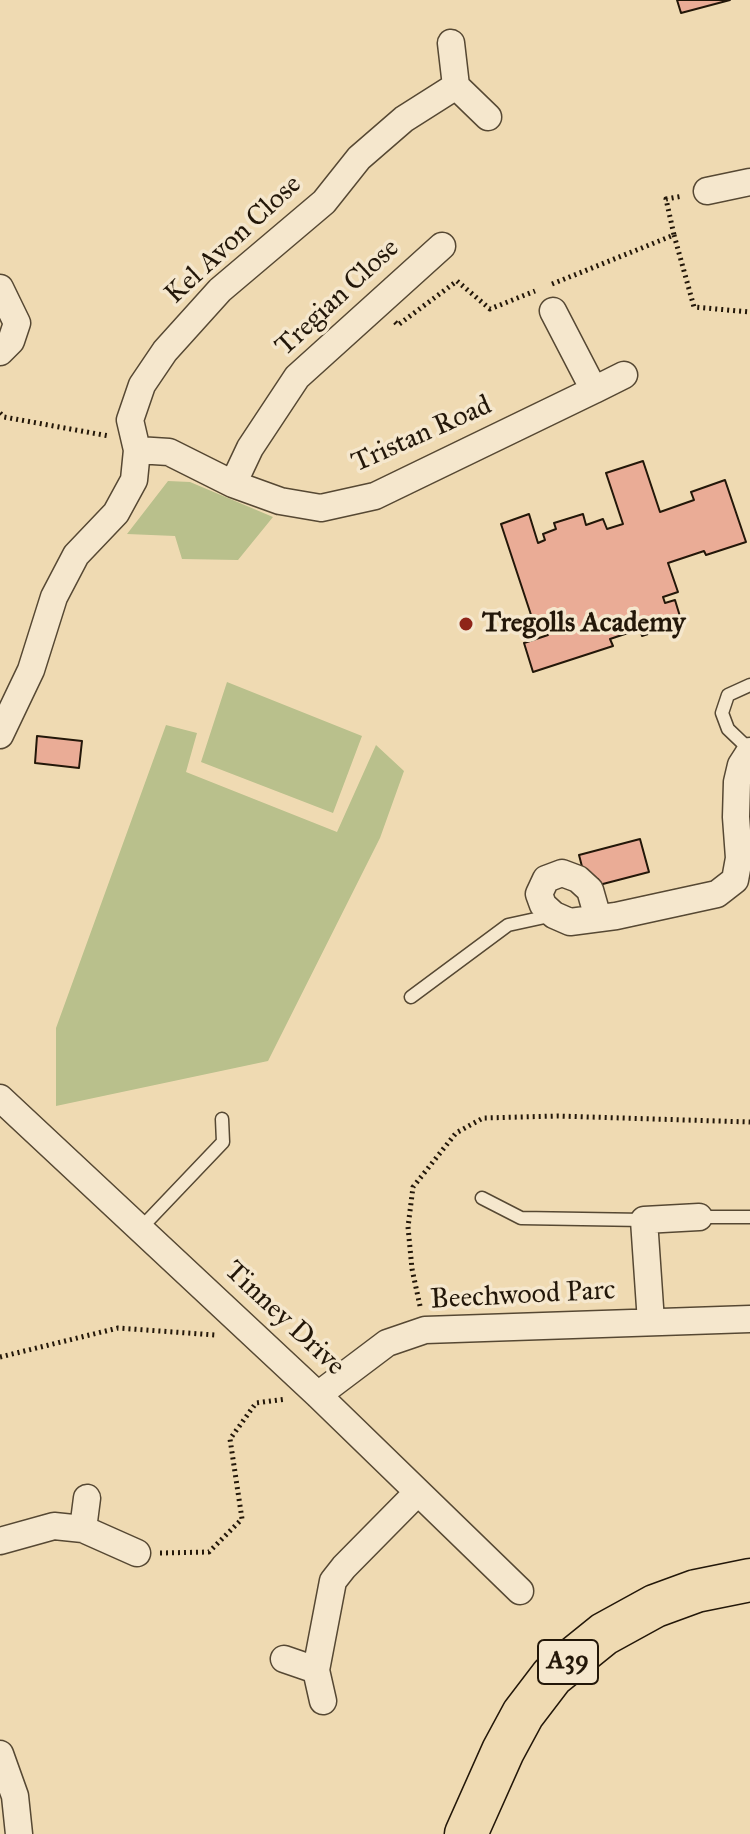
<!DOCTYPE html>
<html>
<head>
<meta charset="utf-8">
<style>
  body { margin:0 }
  canvas { display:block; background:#efdab2 }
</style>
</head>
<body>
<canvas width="750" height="1834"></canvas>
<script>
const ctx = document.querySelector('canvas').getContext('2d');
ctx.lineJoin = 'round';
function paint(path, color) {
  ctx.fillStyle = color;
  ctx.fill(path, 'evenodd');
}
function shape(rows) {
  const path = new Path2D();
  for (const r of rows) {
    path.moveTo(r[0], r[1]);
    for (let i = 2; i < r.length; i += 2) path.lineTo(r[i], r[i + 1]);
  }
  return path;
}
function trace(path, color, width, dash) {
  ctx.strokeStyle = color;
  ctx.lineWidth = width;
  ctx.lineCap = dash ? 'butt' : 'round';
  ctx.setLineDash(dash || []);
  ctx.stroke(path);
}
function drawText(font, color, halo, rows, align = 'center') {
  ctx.font = font + ' "IM FELL Great Primer",serif';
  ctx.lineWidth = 7;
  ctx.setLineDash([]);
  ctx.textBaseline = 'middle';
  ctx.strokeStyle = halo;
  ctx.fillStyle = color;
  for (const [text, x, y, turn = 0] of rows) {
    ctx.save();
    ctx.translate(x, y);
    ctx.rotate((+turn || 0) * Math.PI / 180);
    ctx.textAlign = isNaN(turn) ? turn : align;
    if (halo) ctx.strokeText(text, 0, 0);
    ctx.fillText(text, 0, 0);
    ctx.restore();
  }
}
const green = shape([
  [168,481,190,482,273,517,238,560,182,559,175,536,127,534],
  [227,682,362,736,333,813,201,762],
  [166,725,197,733,186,772,337,832,376,745,404,771,380,838,268,1061,56,1106,56,1028]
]);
const building = shape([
  [677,0,730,0,681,13,677,0],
  [643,461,660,512,694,500,691,492,725,480,746,542,706,555,704,551,668,563,678,592,663,597,665,603,675,600,682,623,642,636,640,629,610,639,613,646,533,672,524,643,548,635,545,627,536,630,501,524,529,514,538,543,545,540,543,534,556,529,554,523,583,514,586,525,603,519,607,529,623,524,606,473,643,461],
  [37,736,82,741,79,768,35,763,37,736],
  [640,839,649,872,599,885,598,879,586,882,579,855,640,839]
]);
const path = shape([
  [674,235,694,307,750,312],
  [552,284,674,235,666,199,683,196],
  [395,322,398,325,457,281,490,309,535,291],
  [0,413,4,417,109,436],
  [420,1306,412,1269,408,1227,413,1187,456,1133,483,1118,558,1116,750,1122],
  [0,1357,118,1328,215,1335],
  [160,1553,209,1552,242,1519,230,1439,256,1403,286,1399]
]);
const service = shape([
  [750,685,728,695,722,713,728,729,750,750],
  [411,997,508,925,554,915],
  [482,1198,521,1218,644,1220],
  [699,1217,750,1217],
  [141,1228,223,1142,222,1119]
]);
const minor = shape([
  [451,43,456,86,488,117],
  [707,191,750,182],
  [0,288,17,323,11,341,0,352],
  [594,390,624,375],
  [137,450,169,452,233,484,280,501,321,508,375,496,594,390,553,311],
  [233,484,250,448,297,377,442,246],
  [0,735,31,670,54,597,76,555,116,513,134,480,137,450,130,420,142,385,165,351,220,290,324,202,359,158,404,119,456,86],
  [598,918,590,890,578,879,562,873,546,879,539,894,543,905,554,915,570,922,616,916,717,894,735,880,739,858,736,817,737,782,741,765,750,751],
  [0,1098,318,1395,520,1591],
  [651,1322,644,1220,699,1217],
  [318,1395,387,1343,425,1330,750,1319],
  [83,1529,87,1498],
  [0,1541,54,1526,83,1529,137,1553],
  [284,1659,316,1670,323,1701],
  [316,1670,333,1581,344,1567,417,1493],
  [0,1754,15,1796,19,1834]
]);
const trunk = shape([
  [466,1834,503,1751,523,1714,552,1676,604,1634,655,1606,696,1591,750,1580]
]);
const markers = [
  [466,624,8,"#8f2418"]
];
const shields = [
  [568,1662,60]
];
const shieldNames = [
  ["A39",568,1662]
];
const streetNames = [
  ["Kel Avon Close",234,240,-43],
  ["Tregian Close",338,298,-43],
  ["Tristan Road",422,435,-24],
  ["Beechwood Parc",523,1296,-3],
  ["Tinney Drive",284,1319,43]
];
const poiNames = [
  ["Tregolls Academy",482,624]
];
paint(green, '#b9c08c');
paint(building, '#eaac96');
trace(building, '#231709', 2);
trace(service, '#564833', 15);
trace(minor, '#564833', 29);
trace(trunk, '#231709', 45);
trace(path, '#231709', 5, [2, 4]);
trace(service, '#f5e7cd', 12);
trace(minor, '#f5e7cd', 26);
trace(trunk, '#efdab2', 42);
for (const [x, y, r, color] of markers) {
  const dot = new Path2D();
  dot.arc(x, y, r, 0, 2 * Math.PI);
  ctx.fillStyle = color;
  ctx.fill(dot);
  trace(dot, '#f5e7cd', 3);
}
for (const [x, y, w] of shields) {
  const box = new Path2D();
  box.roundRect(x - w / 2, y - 22, w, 44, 6);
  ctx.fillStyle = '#f5e7cd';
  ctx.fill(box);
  trace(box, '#231709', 2);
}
drawText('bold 26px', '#231709', null, shieldNames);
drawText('28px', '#231709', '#f5e7cd', streetNames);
drawText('bold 28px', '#231709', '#f5e7cd', poiNames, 'left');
</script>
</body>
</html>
